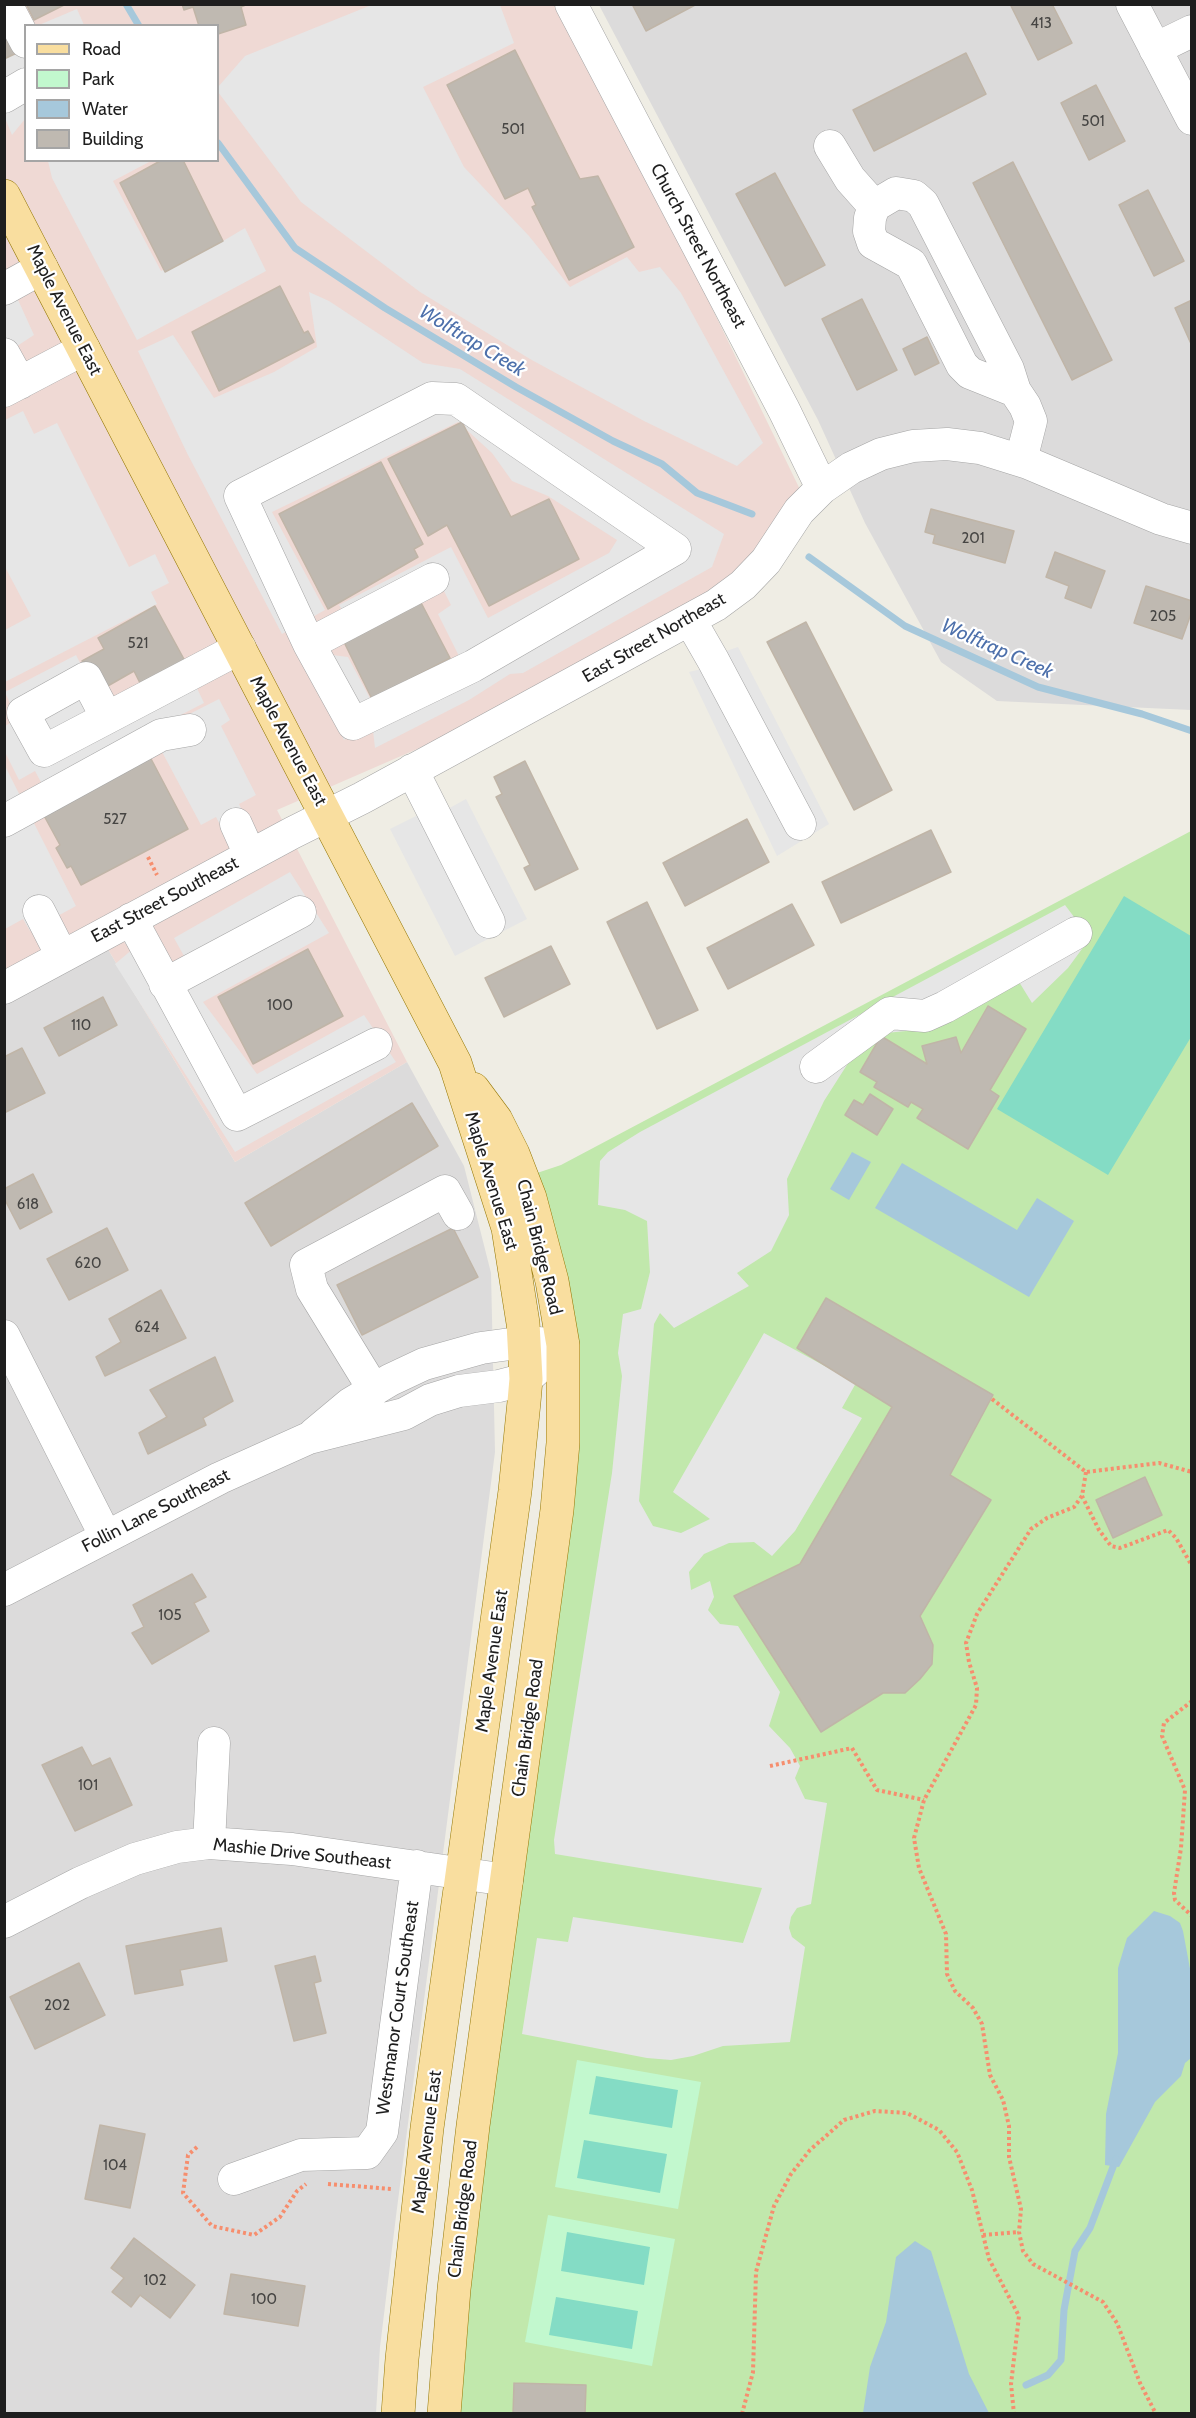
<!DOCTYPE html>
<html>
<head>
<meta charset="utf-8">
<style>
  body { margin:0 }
  #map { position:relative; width:1196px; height:2418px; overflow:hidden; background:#efede4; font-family:Cabin,sans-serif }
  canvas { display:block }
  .frame { position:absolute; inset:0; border:6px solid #1e1e1e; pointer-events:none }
  .legend { position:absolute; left:24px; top:24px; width:195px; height:138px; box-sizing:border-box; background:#fff; border:2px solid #a5a5a5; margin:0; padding:8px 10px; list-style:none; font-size:18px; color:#1e1e1e }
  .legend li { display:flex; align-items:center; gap:12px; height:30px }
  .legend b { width:30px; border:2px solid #a5a5a5 }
</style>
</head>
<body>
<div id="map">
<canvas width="1196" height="2418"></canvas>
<div class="frame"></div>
<ul class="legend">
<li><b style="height:8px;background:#f9de9f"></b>Road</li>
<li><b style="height:16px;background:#c2f8ce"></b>Park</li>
<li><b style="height:16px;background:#a6c8db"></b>Water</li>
<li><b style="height:16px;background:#bfb9b1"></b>Building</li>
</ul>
</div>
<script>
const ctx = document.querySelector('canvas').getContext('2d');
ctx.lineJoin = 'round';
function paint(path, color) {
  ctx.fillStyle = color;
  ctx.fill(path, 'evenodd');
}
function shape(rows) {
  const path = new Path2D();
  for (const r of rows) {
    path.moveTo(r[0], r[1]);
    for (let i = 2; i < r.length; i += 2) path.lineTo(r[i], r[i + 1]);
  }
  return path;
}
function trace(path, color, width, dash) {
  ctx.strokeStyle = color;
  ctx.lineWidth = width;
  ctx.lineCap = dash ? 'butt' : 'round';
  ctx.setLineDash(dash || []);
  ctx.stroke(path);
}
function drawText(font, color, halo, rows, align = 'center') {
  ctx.font = font + ' Cabin,sans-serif';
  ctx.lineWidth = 4.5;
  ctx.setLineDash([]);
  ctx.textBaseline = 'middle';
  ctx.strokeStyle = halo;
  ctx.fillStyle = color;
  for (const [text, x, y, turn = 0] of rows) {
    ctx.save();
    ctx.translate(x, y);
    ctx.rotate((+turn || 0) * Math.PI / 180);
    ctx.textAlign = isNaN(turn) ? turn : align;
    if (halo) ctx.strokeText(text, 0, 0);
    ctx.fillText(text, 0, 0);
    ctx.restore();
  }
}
const residential = shape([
  [599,5,1191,5,1191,710,997,701,941,662,865,523,818,420],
  [100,936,235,1162,407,1062,464,1166,491,1273,495,1452,396,2216,380,2347,376,2413,5,2413,4,988]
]);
const commercial = shape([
  [5,5,565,5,808,506,718,618,277,810,407,1062,235,1162,100,936,5,988],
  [26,26,218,26,218,160,26,160]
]);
const grass = shape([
  [1191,831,1191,2413,444,2414,563,1345,522,1178,561,1165]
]);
const park = shape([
  [577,2060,701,2082,678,2209,555,2187],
  [548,2215,675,2239,652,2366,525,2342]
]);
const pitch = shape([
  [1124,896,1191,936,1191,1037,1108,1175,997,1109],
  [596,2076,678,2090,672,2128,589,2114],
  [584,2140,667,2154,660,2193,577,2178],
  [567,2232,650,2247,644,2285,561,2271],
  [556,2297,638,2311,632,2349,549,2335]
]);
const parking = shape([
  [374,4,500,5,514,43,423,87,464,167,529,236,570,287,627,257,639,272,660,267,681,293,763,443,737,466,644,421,530,359,420,292,301,202,218,92,218,87,245,56],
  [4,5,25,27,25,119,12,135,5,118],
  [77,9,84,25,39,25],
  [48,161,151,161,113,181,161,271,223,241,245,228,266,271,137,340,52,178],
  [4,269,34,335,11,350,4,366],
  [309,292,329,301,423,363,460,369,724,534,712,567,523,673,510,674,469,700,375,748,372,722,344,740,307,665,324,654,348,657,372,702,459,656,438,614,451,605,433,569,343,611,339,605,451,547,488,618,609,553,617,540,548,496,512,481,492,453,458,422,272,512,325,610,282,634,188,455,138,351,173,335,214,398,274,372,317,347],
  [23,411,34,434,57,423,129,567,155,554,169,583,151,592,157,604,5,682,5,630,31,616,4,565,5,420],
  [738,647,829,824,777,856,689,672,702,669,723,652],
  [76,655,102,706,195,684,204,703,43,786,35,771,19,780,5,752,5,726,17,719,5,692],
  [219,699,230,720,221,726,256,795,239,804,248,824,226,836,216,817,201,825,152,733],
  [4,764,76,906,30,931,23,919,5,929],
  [466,799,527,919,455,956,390,829,418,815,446,810],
  [290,872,329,933,203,1002,257,1074,364,1015,396,1062,235,1152,115,964,134,948,124,943,152,931,171,964,184,956,174,938],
  [1065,905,1090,938,1068,968,1032,1003,1016,977,916,1030,866,1035,824,1101,787,1179,789,1215,771,1251,737,1273,749,1286,674,1328,660,1313,654,1324,639,1501,653,1526,681,1533,710,1519,673,1492,764,1333,856,1383,842,1408,862,1418,795,1531,772,1556,754,1542,729,1543,704,1554,689,1572,691,1590,710,1581,714,1597,708,1610,720,1624,738,1626,780,1692,769,1726,790,1748,800,1766,795,1778,805,1799,827,1803,811,1904,797,1908,791,1917,789,1928,792,1937,805,1947,790,2042,723,2046,693,2056,671,2060,647,2058,522,2034,537,1938,568,1942,573,1917,743,1943,762,1888,555,1854,554,1840,612,1473,622,1376,618,1353,623,1314,641,1309,650,1272,647,1221,625,1210,598,1205,600,1161,608,1152,640,1132]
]);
const water = shape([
  [852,1152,871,1162,849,1200,830,1189],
  [902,1163,1017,1230,1037,1198,1074,1221,1029,1297,875,1208],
  [1154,1911,1170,1916,1180,1923,1183,1931,1191,1974,1191,2058,1185,2063,1181,2076,1155,2102,1119,2167,1105,2165,1106,2114,1118,2053,1118,1968,1127,1938],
  [915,2241,931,2251,969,2374,989,2413,863,2413,870,2367,886,2322,896,2257]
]);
const stream = shape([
  [126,4,139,26],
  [218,143,295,248,385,308,516,387,613,441,662,464,697,493,752,514],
  [809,557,905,626,1038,687,1142,714,1192,731],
  [1026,2385,1048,2375,1061,2360,1064,2310,1075,2251,1090,2228,1116,2159]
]);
const building = shape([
  [26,4,64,4,64,5,34,20,26,4],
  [182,4,248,4,241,7,246,25,218,34,218,26,199,26,193,7,184,10,182,4],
  [632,4,697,4,646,31,632,4],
  [1010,4,1052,4,1072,43,1038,60,1010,4],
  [4,16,21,51,4,59,4,16],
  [515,50,580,179,598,176,634,247,569,280,532,207,536,205,528,188,505,199,447,85,515,50],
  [966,53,986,94,874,151,853,110,966,53],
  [1096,85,1125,141,1089,160,1061,103,1096,85],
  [162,160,183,160,223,241,165,272,120,183,162,160],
  [1013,162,1112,360,1072,380,973,183,1013,162],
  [775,173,825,265,785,286,736,194,775,173],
  [1148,190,1184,261,1154,276,1119,205,1148,190],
  [280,286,304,333,308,331,314,342,219,391,192,332,280,286],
  [862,299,897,370,857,390,822,319,862,299],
  [1192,300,1192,346,1175,308,1192,300],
  [927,337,939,363,915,375,903,349,927,337],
  [462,422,511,517,549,499,579,559,489,606,447,525,428,536,388,459,462,422],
  [381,462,423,544,414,549,418,557,328,609,279,514,381,462],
  [931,509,1014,531,1005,563,933,543,935,535,925,532,931,509],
  [1055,552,1105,571,1091,608,1065,598,1069,586,1046,577,1055,552],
  [1146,586,1192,601,1192,611,1182,639,1134,623,1146,586],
  [417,595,450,658,372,699,340,634,417,595],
  [155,606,185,661,141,685,134,671,99,691,82,661,104,649,98,638,155,606],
  [806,622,892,790,854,810,767,642,806,622],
  [149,755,188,829,81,885,71,866,67,868,56,848,60,845,42,812,149,755],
  [525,761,578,869,535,890,524,868,530,865,496,797,502,794,494,777,525,761],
  [747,819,769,862,685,906,663,863,747,819],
  [931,830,951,872,841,923,822,882,931,830],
  [647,902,698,1010,657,1029,607,922,647,902],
  [792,904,814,945,728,989,707,948,792,904],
  [551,946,570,984,504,1017,485,978,551,946],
  [308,949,343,1016,253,1064,218,997,308,949],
  [103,997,117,1025,59,1056,44,1028,103,997],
  [988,1006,1026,1029,990,1090,999,1096,968,1149,917,1118,923,1109,911,1102,908,1107,874,1087,877,1082,860,1072,881,1036,927,1064,922,1046,956,1037,961,1053,988,1006],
  [22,1048,45,1093,4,1113,4,1057,22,1048],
  [870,1094,893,1109,877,1135,845,1115,854,1100,863,1105,870,1094],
  [412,1103,438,1146,271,1246,245,1203,412,1103],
  [33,1174,52,1212,20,1229,4,1198,4,1189,33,1174],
  [107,1228,128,1270,69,1300,47,1259,107,1228],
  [453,1228,478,1277,362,1335,337,1285,453,1228],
  [161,1290,186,1338,105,1376,96,1357,121,1342,109,1319,161,1290],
  [826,1298,993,1395,950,1475,991,1500,920,1616,933,1645,932,1664,920,1679,905,1693,883,1693,821,1732,734,1596,800,1564,892,1407,797,1348,826,1298],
  [215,1357,233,1401,203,1418,206,1425,148,1454,139,1433,167,1417,150,1390,215,1357],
  [1145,1477,1162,1515,1113,1538,1096,1500,1145,1477],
  [192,1574,206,1597,194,1603,209,1631,152,1664,132,1633,144,1627,133,1605,192,1574],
  [82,1747,92,1766,110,1758,132,1805,75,1831,42,1765,82,1747],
  [221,1928,227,1961,180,1970,183,1985,135,1994,126,1946,221,1928],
  [315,1956,321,1981,314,1983,326,2033,294,2041,275,1966,315,1956],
  [79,1963,105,2015,35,2049,10,1997,79,1963],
  [100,2125,145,2134,130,2208,85,2199,100,2125],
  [134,2238,195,2285,170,2318,140,2295,131,2307,112,2292,124,2278,111,2268,134,2238],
  [231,2274,305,2286,298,2326,224,2314,231,2274],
  [514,2383,586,2385,585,2414,513,2414,514,2383]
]);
const path = shape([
  [148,857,157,875],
  [992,1399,1086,1472,1159,1463,1192,1472],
  [1086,1472,1082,1496,1099,1530,1111,1546,1120,1548,1168,1530,1176,1538,1192,1566],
  [1082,1496,1074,1507,1047,1518,1031,1529,977,1614,966,1643,969,1662,977,1688,976,1705,924,1800,914,1838,919,1868,946,1934,947,1974,955,1991,973,2008,982,2024,990,2075,1003,2100,1009,2126,1009,2157,1021,2209,1019,2232,1023,2251,1033,2264,1103,2302,1117,2323,1140,2383,1156,2414],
  [1192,1701,1164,1723,1162,1736,1185,1790,1181,1848,1174,1893,1175,1900,1192,1916],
  [770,1766,852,1748,877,1790,924,1800],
  [197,2147,188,2155,183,2193,212,2226,254,2235,280,2217,297,2191,306,2184],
  [328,2184,392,2189],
  [983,2235,1019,2232],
  [742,2414,753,2372,756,2272,774,2206,791,2174,810,2150,844,2120,875,2111,907,2113,939,2130,957,2152,972,2190,989,2259,1019,2316,1011,2384,1014,2414]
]);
const minor = shape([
  [6,4,26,42],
  [571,4,784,410,822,488],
  [1132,4,1192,119],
  [1155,49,1192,31],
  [4,97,26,84],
  [830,146,850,179,874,206],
  [874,206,870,218,869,231,873,243,911,264,962,365,970,373,1015,391,1025,406,1031,421,1021,460],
  [874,206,896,193,914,196,923,204,1008,369,1015,391],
  [4,289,42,268],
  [4,354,20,383],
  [4,391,84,349],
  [432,398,456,399,675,549,473,666,353,724,309,644,240,496,432,398],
  [690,620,713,660,800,824],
  [309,644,433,579],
  [107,718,86,678,23,713,44,751,240,648],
  [412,770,489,922],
  [4,821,161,735,190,730],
  [236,824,250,855],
  [39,911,62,956],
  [131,919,237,1115,376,1044],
  [165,984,300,912],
  [4,988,292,833,362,798,716,605,743,585,766,561,799,511,822,488,851,468,881,454,913,446,947,444,980,448,1028,463,1161,519,1192,528],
  [816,1067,890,1013,925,1016,945,1007,1076,933],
  [4,1336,106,1537],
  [374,1390,312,1289,306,1265,445,1191,458,1214],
  [314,1434,350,1404,390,1380,424,1364,481,1348,525,1342,550,1344],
  [4,1590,220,1478,309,1438,404,1414,430,1400,459,1391,499,1386,526,1379,563,1345],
  [209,1843,214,1743],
  [4,1922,80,1883,135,1859,177,1847,209,1843,292,1849,507,1880],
  [234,2179,301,2155,367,2153,382,2132,417,1866]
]);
const major = shape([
  [4,196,455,1063,508,1228,523,1323,526,1379,524,1402,515,1491,427,2128,402,2359,398,2414],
  [444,2414,454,2289,473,2126,557,1510,563,1443,563,1345,552,1281,530,1198,513,1154,496,1120,473,1089]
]);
const numberNames = [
  ["413",1041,24],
  ["501",1093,122],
  ["501",513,130],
  ["201",973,539],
  ["205",1163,617],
  ["521",138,644],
  ["527",115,820],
  ["100",280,1006],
  ["110",81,1026],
  ["618",28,1205],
  ["620",88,1264],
  ["624",147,1328],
  ["105",170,1616],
  ["101",88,1786],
  ["202",57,2006],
  ["104",115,2166],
  ["102",155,2281],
  ["100",264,2300]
];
const streetNames = [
  ["Church Street Northeast",698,246,62],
  ["Maple Avenue East",64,310,63],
  ["East Street Northeast",654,638,-30],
  ["Maple Avenue East",288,741,62],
  ["East Street Southeast",165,900,-28],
  ["Maple Avenue East",491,1181,73],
  ["Chain Bridge Road",539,1247,76],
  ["Follin Lane Southeast",156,1511,-27],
  ["Maple Avenue East",492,1661,-82],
  ["Chain Bridge Road",528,1728,-82],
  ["Mashie Drive Southeast",302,1854,6],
  ["Westmanor Court Southeast",398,2008,-82],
  ["Maple Avenue East",427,2142,-83],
  ["Chain Bridge Road",463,2209,-83]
];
const waterNames = [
  ["Wolftrap Creek",472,341,31],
  ["Wolftrap Creek",997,649,24]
];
paint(residential, '#dcdbdb');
paint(commercial, '#efd9d4');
paint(grass, '#c1e8ac');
paint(park, '#c2f8ce');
paint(pitch, '#84dcc5');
paint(parking, '#e6e6e6');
paint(water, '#a6c8db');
trace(stream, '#a6c8db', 7);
paint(building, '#bfb9b1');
trace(building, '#c0b5a7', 1.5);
trace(minor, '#a5a5a5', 33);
trace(major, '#947704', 34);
trace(path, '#f68e6e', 4, [3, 3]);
trace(minor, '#fff', 32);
trace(major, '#f9de9f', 33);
drawText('15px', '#464543', null, numberNames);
drawText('18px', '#1e1e1e', '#fff', streetNames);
drawText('italic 20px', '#4d70ab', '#fff', waterNames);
</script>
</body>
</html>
